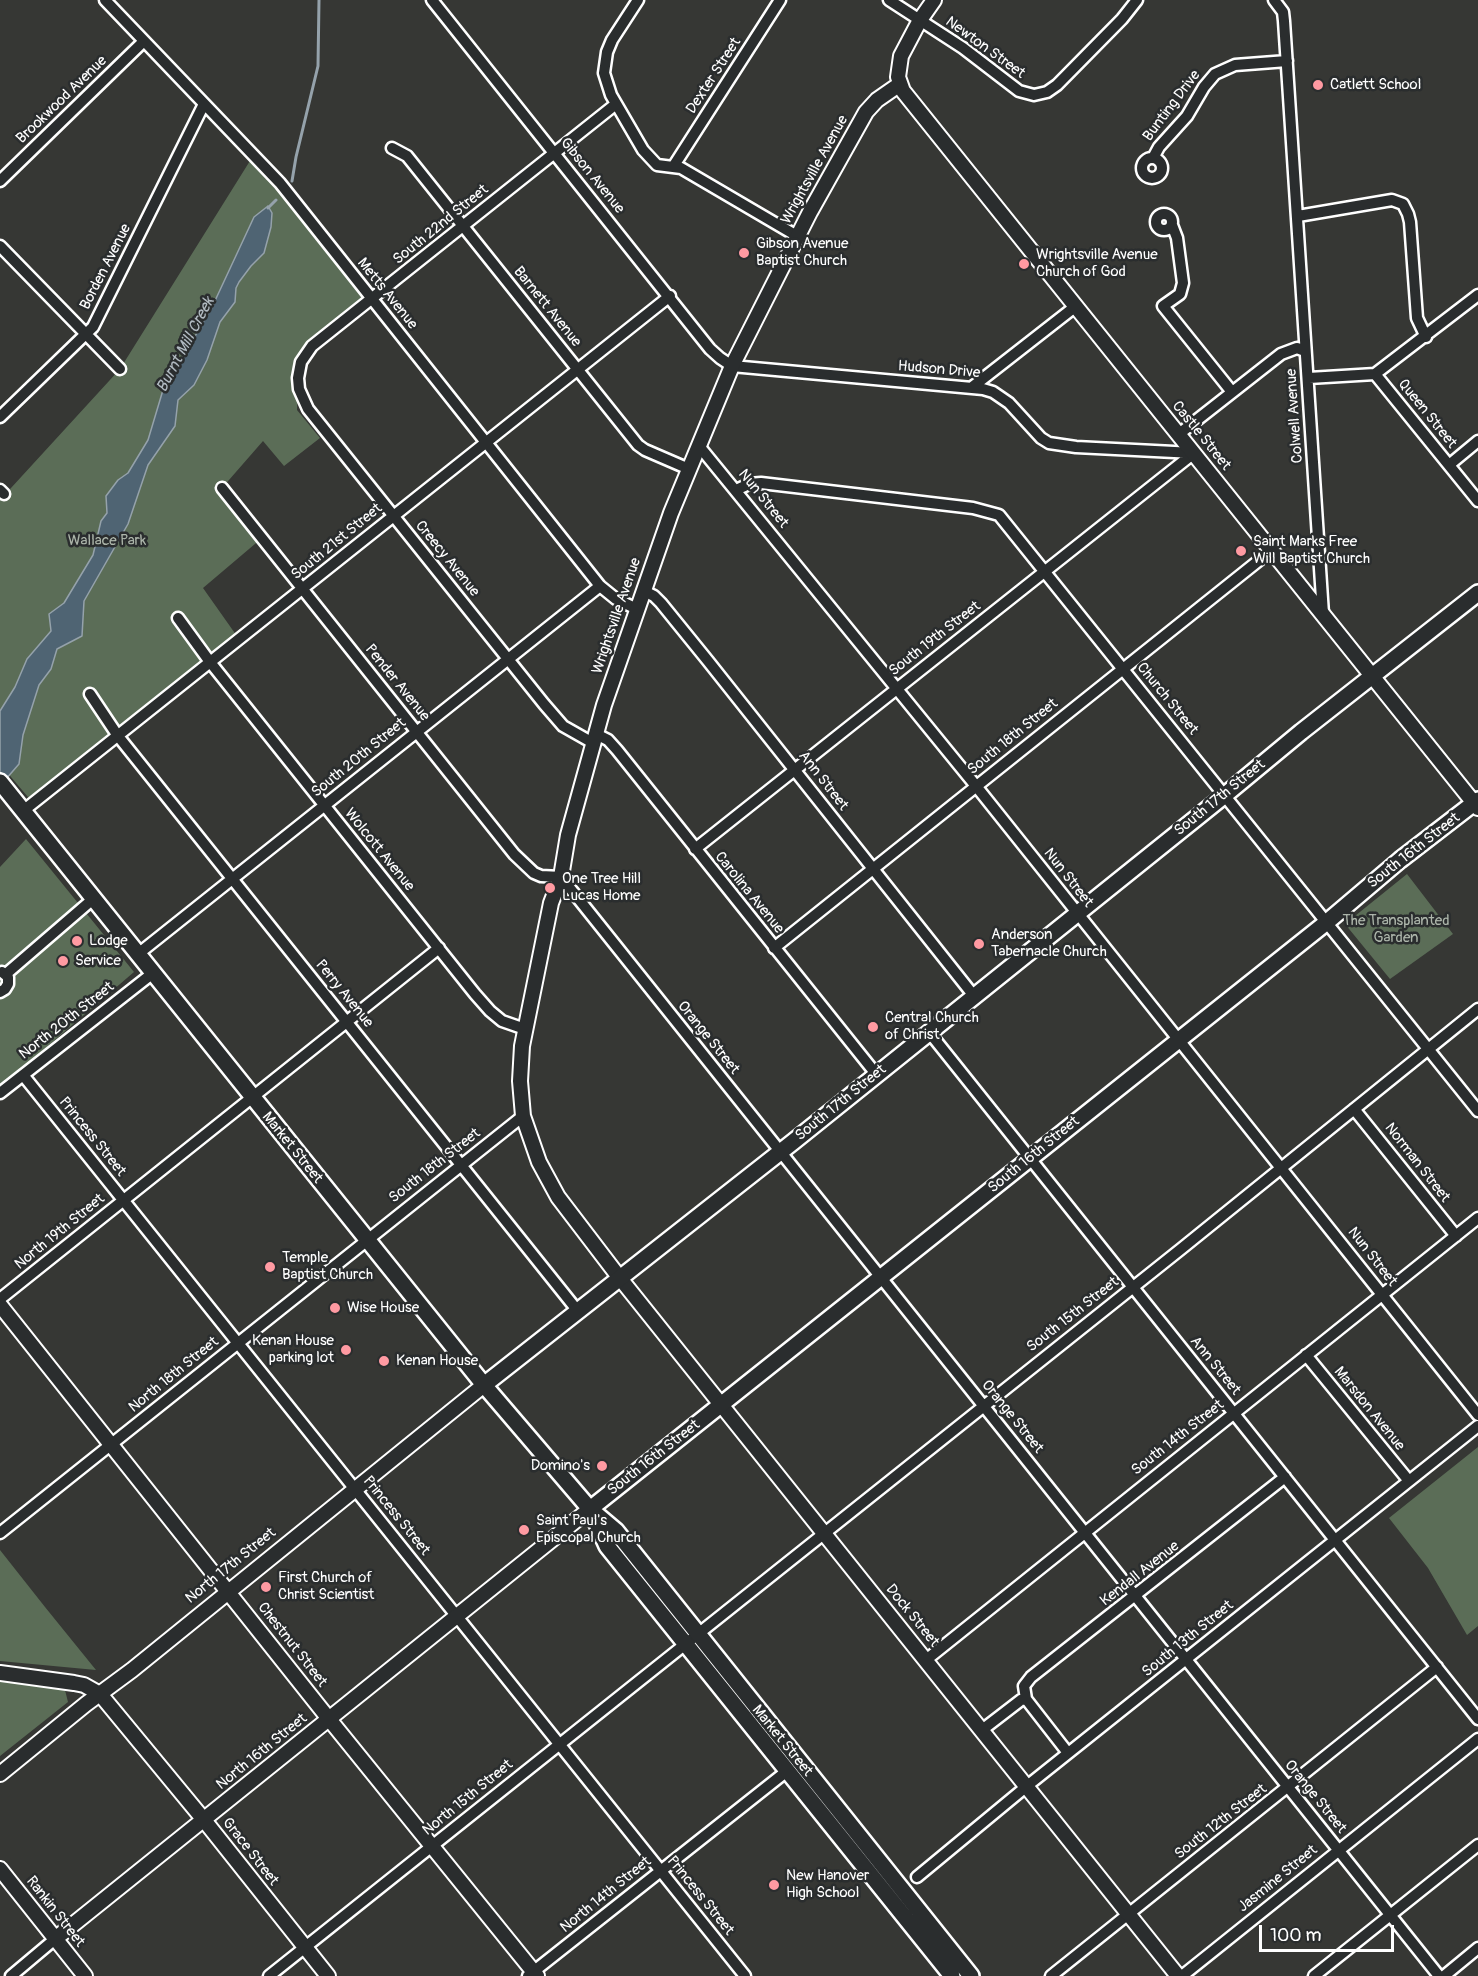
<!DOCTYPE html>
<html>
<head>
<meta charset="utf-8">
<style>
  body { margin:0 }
  #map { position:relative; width:1478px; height:1976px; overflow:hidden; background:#363734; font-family:Pangolin,sans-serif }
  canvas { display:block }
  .scale { position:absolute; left:1259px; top:1925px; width:135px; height:27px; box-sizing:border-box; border:3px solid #fff; border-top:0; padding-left:8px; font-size:18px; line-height:21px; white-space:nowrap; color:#fff; -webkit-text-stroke:4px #2a2d2e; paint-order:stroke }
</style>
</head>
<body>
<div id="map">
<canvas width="1478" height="1976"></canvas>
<div class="scale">100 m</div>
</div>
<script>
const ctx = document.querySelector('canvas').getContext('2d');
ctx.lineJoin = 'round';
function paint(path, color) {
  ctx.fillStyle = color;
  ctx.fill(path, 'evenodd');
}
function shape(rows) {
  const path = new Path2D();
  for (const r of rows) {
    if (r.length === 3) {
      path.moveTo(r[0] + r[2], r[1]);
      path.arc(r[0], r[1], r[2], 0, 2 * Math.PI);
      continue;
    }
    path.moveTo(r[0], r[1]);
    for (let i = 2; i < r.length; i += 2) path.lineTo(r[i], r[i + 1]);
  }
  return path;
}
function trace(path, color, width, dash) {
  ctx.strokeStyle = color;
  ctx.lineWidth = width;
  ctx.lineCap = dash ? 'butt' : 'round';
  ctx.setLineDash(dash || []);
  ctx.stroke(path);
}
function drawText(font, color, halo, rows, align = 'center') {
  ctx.font = font + ' Pangolin,sans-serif';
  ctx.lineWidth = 5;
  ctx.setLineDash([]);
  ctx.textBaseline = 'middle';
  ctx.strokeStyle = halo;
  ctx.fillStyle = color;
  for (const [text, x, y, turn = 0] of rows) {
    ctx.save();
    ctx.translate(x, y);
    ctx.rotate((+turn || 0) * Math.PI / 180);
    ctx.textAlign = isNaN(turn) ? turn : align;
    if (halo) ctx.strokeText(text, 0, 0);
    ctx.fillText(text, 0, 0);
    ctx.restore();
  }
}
const green = shape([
  [253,156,371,299,312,346,298,371,297,410,320,438,284,466,263,441,222,488,262,538,203,588,239,639,33,803,0,764,0,500,120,369],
  [26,839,134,972,0,1087,0,867],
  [1407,874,1453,934,1390,979,1345,924],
  [1478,1447,1478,1626,1467,1635,1428,1568,1389,1518],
  [0,1550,45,1607,96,1670,0,1661],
  [0,1681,55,1687,65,1690,68,1702,0,1756]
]);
const water = shape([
  [268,206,272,213,271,227,264,253,251,266,239,282,236,288,235,302,220,322,207,360,194,385,178,400,175,426,148,465,128,524,84,601,82,636,57,649,51,669,39,685,23,735,19,764,0,786,0,711,15,687,27,659,51,631,49,614,64,603,93,555,101,521,107,513,106,496,118,480,128,473,148,440,166,380,179,364,213,305,254,217,268,206]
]);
const stream = shape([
  [292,181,296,157,318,66,319,0],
  [268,208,276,200]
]);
const street = shape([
  [105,0,280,183,600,586,616,599,637,609],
  [432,0,710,349,720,358,732,366,983,389,993,392,1009,403,1041,438,1049,443,1076,447,1194,453],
  [638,0,612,40,607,52,604,73,611,95,643,150,657,165,681,168,797,236],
  [889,0,963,48,1019,91,1034,95,1047,92,1057,85,1122,19,1137,0],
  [1274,0,1283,12,1284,21,1323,614],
  [392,148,407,156,638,445,645,450,689,469],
  [1153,158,1159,147,1187,116,1204,87,1215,74,1235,65,1287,61],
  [1152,168,10],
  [673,167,780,0],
  [0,181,144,41],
  [1164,222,8],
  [1298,216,1392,200,1403,204,1408,214,1410,222,1417,318,1426,337],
  [1172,225,1177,238,1183,283,1180,294,1163,306,1232,392],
  [0,246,120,369],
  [1375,374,1478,501],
  [1309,378,1375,374,1478,295],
  [971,388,1076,306],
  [0,417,93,327,204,104],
  [1179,434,1281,354,1297,348,1305,351],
  [699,446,976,786,1478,1415],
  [1449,465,1478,441],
  [222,488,514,854,534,873,541,876,561,877,1439,1976],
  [0,490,4,494],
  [736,490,749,484,761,483,973,508,999,515,1478,1111],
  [644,591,654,596,661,603,708,661,974,996],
  [178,618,210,662,475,994,490,1011,502,1021,525,1029],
  [90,694,118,736,577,1310],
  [596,734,608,740,617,750,876,1074],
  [593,743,563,726,544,704,308,409,299,389,298,378,301,362,312,346,616,104],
  [23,811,670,296],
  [695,849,1194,453],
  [774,948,1272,550],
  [138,954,600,586],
  [6,974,93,899],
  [0,992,5,989,8,984,8,977,2,972],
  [929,1032,1478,1719],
  [23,1075,745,1976],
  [0,1093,153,973],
  [1354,1109,1456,1236],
  [0,1299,439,948],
  [1306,1355,1409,1481],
  [0,1533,523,1116],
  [926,1660,1478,1218],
  [982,1730,1021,1700,1026,1699],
  [1068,1753,1026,1699,1024,1686,1031,1677,1285,1477],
  [917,1877,1027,1786,1478,1426],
  [11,1976,55,1939],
  [269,1976,1181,1249,1478,1009],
  [528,1976,787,1771],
  [1051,1976,1437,1667],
  [1182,1976,1478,1739],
  [1314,1976,1478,1845],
  [1444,1976,1478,1948]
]);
const secondary = shape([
  [934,0,920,20,901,56,898,77,903,91,1478,808],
  [900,84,877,100,866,112,810,212,732,366,671,513,604,705,568,835,561,877,551,903,522,1046,520,1081,523,1116,539,1162,558,1197,619,1277,1178,1976],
  [0,1305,329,1719,537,1976],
  [0,1673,74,1683,84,1685,100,1694,204,1820,328,1976],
  [0,1774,86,1704,132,1670,484,1385],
  [0,1869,85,1976],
  [55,1939,590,1509]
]);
const primary = shape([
  [0,782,484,1385,590,1509,616,1531,971,1976],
  [484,1385,793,1142,1225,795,1301,732,1478,593],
  [590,1509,1327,922,1400,860,1478,800],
  [593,1515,607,1546,952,1976]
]);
const markers = [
  [1318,85,6,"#ff9aa2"],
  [744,253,6,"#ff9aa2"],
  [1024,264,6,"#ff9aa2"],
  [1241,551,6,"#ff9aa2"],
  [550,888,6,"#ff9aa2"],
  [77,941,6,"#ff9aa2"],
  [979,944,6,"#ff9aa2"],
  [63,961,6,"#ff9aa2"],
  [873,1027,6,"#ff9aa2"],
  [270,1267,6,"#ff9aa2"],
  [335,1308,6,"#ff9aa2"],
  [346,1350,6,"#ff9aa2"],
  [384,1361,6,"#ff9aa2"],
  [602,1466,6,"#ff9aa2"],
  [524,1530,6,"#ff9aa2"],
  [266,1587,6,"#ff9aa2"],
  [774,1885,6,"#ff9aa2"]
];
const streetNames = [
  ["Newton Street",985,48,36],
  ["Dexter Street",714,76,-57],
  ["Brookwood Avenue",62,100,-44],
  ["Bunting Drive",1172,106,-53],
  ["Wrightsville Avenue",815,170,-61],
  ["Gibson Avenue",592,176,51],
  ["South 22nd Street",441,225,-39],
  ["Borden Avenue",106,267,-63],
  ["Metts Avenue",387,294,51],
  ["Barnett Avenue",547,307,51],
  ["Hudson Drive",939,370,5],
  ["Queen Street",1427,414,51],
  ["Colwell Avenue",1295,416,-94],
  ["Castle Street",1201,436,51],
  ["Nun Street",763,499,51],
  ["South 21st Street",337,542,-39],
  ["Creecy Avenue",447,559,51],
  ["Wrightsville Avenue",617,616,-71],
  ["South 19th Street",935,639,-38],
  ["Pender Avenue",397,683,51],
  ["Church Street",1167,699,51],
  ["South 18th Street",1013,737,-39],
  ["South 20th Street",359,758,-39],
  ["Ann Street",823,781,52],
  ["South 17th Street",1220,798,-39],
  ["Wolcott Avenue",379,850,51],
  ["South 16th Street",1414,851,-38],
  ["Nun Street",1068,878,52],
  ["Carolina Avenue",749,893,51],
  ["Perry Avenue",344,994,51],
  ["North 20th Street",67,1021,-38],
  ["Orange Street",708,1038,51],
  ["South 17th Street",841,1103,-39],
  ["Princess Street",92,1137,51],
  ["Market Street",292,1148,51],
  ["South 16th Street",1034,1155,-39],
  ["Norman Street",1417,1163,52],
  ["South 18th Street",435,1166,-38],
  ["North 19th Street",60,1232,-39],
  ["Nun Street",1372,1257,52],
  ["South 15th Street",1073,1315,-38],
  ["Ann Street",1215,1366,51],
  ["North 18th Street",174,1375,-39],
  ["Marsdon Avenue",1369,1409,51],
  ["Orange Street",1012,1417,51],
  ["South 14th Street",1178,1438,-38],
  ["South 16th Street",654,1458,-38],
  ["Princess Street",396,1516,51],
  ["North 17th Street",231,1566,-39],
  ["Kendall Avenue",1140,1574,-38],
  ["Dock Street",912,1616,51],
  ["South 13th Street",1188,1639,-39],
  ["Chestnut Street",292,1645,52],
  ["Market Street",782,1741,51],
  ["North 16th Street",262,1752,-39],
  ["Orange Street",1315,1797,51],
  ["North 15th Street",468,1798,-39],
  ["South 12th Street",1221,1822,-38],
  ["Grace Street",250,1852,52],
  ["Jasmine Street",1278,1879,-39],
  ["North 14th Street",606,1895,-39],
  ["Princess Street",700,1896,51],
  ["Rankin Street",55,1912,52]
];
const poiNames = [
  ["Catlett School",1330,85],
  ["Gibson Avenue",756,244],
  ["Baptist Church",756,261],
  ["Wrightsville Avenue",1036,255],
  ["Church of God",1036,272],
  ["Saint Marks Free",1253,542],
  ["Will Baptist Church",1253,559],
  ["One Tree Hill",562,879],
  ["Lucas Home",562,896],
  ["Anderson",991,935],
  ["Tabernacle Church",991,952],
  ["Lodge",89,941],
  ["Service",75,961],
  ["Central Church",885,1018],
  ["of Christ",885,1035],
  ["Temple",282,1258],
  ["Baptist Church",282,1275],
  ["Wise House",347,1308],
  ["Kenan House",334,1341,"right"],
  ["parking lot",334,1358,"right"],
  ["Kenan House",396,1361],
  ["Domino's",590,1466,"right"],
  ["Saint Paul's",536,1521],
  ["Episcopal Church",536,1538],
  ["First Church of",278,1578],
  ["Christ Scientist",278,1595],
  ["New Hanover",786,1876],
  ["High School",786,1893]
];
const parkNames = [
  ["Wallace Park",107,541],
  ["The Transplanted",1396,921],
  ["Garden",1396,938]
];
const waterNames = [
  ["Burnt Mill Creek",186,345,-62]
];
paint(green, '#5b6d57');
paint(water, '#4f6473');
trace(water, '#95a2ab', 1.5);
trace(stream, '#95a2ab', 3);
trace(street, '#fff', 15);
trace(secondary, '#fff', 18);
trace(primary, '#fff', 20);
trace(street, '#2a2d2e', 10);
trace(secondary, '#2a2d2e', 14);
trace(primary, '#2a2d2e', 15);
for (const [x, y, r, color] of markers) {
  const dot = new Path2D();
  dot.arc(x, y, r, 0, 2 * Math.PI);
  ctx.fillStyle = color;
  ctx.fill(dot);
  trace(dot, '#2a2d2e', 2);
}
drawText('15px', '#fff', '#2a2d2e', streetNames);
drawText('15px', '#fff', '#2a2d2e', poiNames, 'left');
drawText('15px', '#adb6ab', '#2a2d2e', parkNames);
drawText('italic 16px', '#b0b9c0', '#2a2d2e', waterNames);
</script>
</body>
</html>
